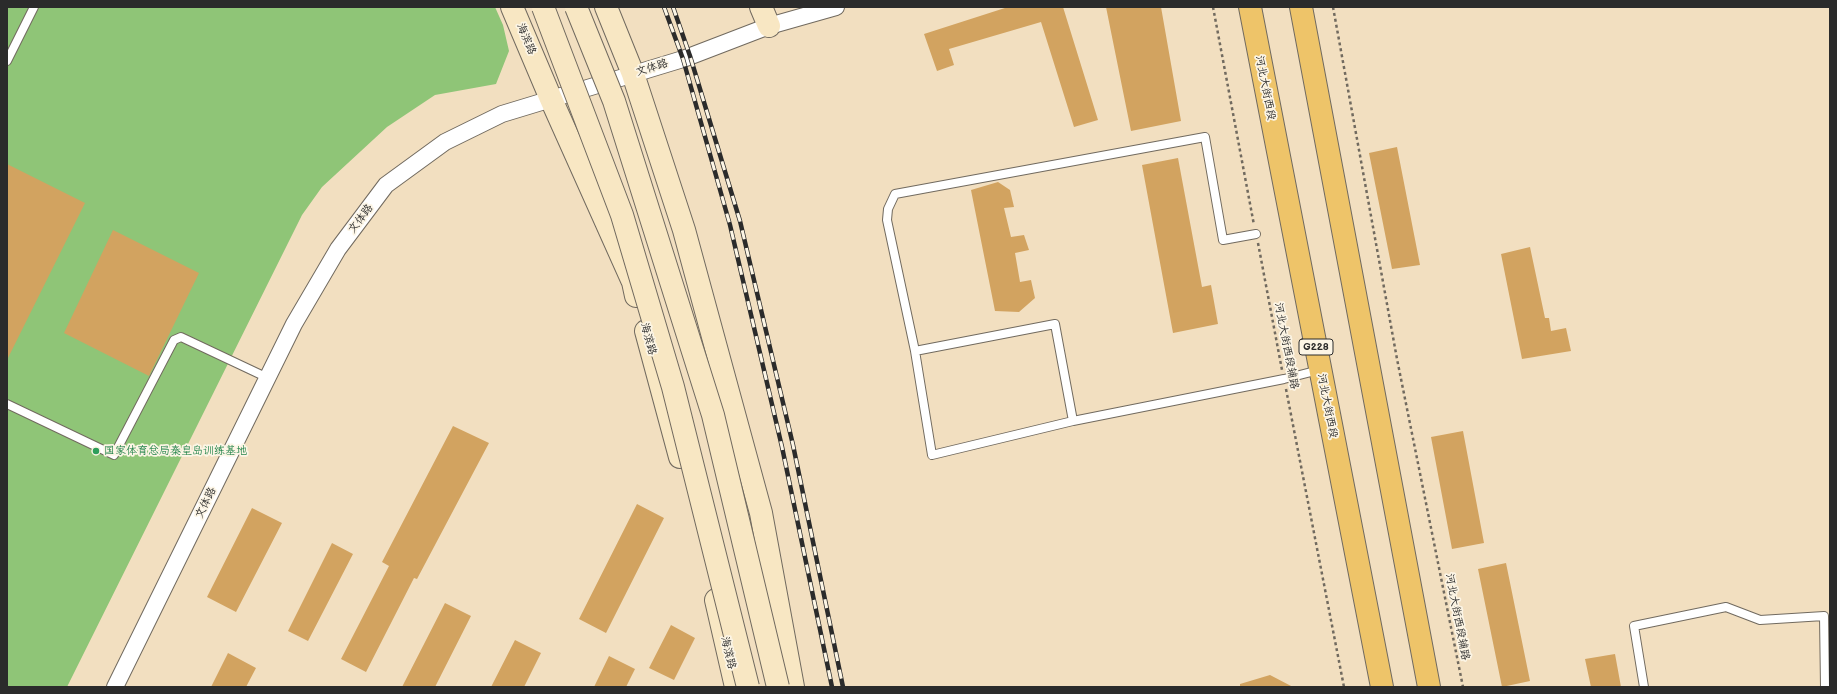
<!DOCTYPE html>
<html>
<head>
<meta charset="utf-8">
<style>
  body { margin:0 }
  #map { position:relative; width:1837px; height:694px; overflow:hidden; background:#f2dfc0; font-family:"Balsamiq Sans",sans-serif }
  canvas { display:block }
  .frame { position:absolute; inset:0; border:8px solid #2b2b2b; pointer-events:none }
</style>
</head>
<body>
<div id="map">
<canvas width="1837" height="694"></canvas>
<div class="frame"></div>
</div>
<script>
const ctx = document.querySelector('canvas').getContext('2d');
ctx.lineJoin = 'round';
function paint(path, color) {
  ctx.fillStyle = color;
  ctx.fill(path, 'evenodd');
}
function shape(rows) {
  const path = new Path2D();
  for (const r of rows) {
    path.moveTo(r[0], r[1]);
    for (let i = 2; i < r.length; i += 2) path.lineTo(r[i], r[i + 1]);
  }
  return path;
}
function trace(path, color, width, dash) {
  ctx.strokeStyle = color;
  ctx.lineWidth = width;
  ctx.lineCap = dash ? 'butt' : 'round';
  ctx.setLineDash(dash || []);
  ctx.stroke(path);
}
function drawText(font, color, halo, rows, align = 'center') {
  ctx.font = font + ' "Balsamiq Sans","LXGW WenKai TC",sans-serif';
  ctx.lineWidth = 3.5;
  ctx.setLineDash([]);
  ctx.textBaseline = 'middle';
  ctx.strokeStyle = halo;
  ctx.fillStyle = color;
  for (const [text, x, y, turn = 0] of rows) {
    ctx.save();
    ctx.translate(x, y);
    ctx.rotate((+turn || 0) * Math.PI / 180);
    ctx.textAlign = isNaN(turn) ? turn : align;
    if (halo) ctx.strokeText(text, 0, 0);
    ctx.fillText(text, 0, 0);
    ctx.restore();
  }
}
const green = shape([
  [7,7,495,7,503,25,509,51,496,84,435,95,387,127,322,187,302,215,67,687,7,687]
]);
const building = shape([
  [1008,7,1063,7,1098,120,1074,127,1041,22,949,49,954,65,937,71,924,34],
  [1106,7,1161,7,1181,121,1131,131],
  [1397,147,1420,265,1392,269,1369,153],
  [1178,158,1202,287,1211,285,1218,324,1173,333,1142,165],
  [7,164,85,203,7,360],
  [998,182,1010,190,1014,207,1004,208,1011,237,1024,235,1029,250,1015,253,1020,282,1031,280,1035,298,1019,312,995,311,971,190],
  [113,230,199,273,149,376,64,333],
  [1530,247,1545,318,1549,318,1551,331,1566,328,1571,351,1522,359,1501,254],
  [453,426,489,443,417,579,414,578,366,672,341,659,389,566,382,562],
  [1463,431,1484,543,1452,549,1431,437],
  [637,504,664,518,606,633,579,619],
  [252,508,282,523,236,612,207,597],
  [332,543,353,554,308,641,288,631],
  [1506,563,1530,681,1502,687,1478,569],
  [445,603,471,616,435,687,402,687],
  [671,625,695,638,674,680,649,668],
  [515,640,541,653,524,687,491,687],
  [228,653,256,668,246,687,211,687],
  [1615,654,1621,687,1591,687,1585,659],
  [609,656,635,669,626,687,594,687],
  [1270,675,1293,687,1240,687,1240,684]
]);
const path = shape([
  [1213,7,1254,225],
  [1333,7,1397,359,1463,687],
  [1258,243,1282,370],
  [1286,389,1344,687]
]);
const lane = shape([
  [7,61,34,7],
  [1256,234,1223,240,1205,137,895,194,888,209,887,220,915,351,932,455,1073,421,1284,379,1319,370],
  [915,351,1055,324,1073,421],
  [7,404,114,455,174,340,181,337,268,378],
  [1644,687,1634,626,1726,607,1760,620,1824,616,1825,687]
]);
const street = shape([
  [115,687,294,324,338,249,386,185,445,142,502,114,683,59,769,26,836,7]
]);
const secondary = shape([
  [512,7,551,99,633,282,636,296],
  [606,7,633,74,684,230,761,513,793,687],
  [761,7,769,26],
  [646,331,680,457],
  [716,600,736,687]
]);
const highway = shape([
  [1250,7,1382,687],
  [1301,7,1429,687]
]);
const rail = shape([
  [664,7,683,59,730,225,782,447,832,687],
  [673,7,690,56,740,221,793,445,843,687]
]);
const secondaryBridge = shape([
  [543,7,622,215,673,387,748,687],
  [576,7,614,101,713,415,778,687]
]);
const markers = [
  [96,451,4,"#2e9e5b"]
];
const shields = [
  [1316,347,34]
];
const shieldNames = [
  ["G228",1316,347]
];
const streetNames = [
  ["海滨路",526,39,67],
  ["文体路",652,68,-17],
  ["河北大街西段",1265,88,79],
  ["文体路",361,219,-53],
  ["海滨路",648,339,75],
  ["河北大街西段辅路",1286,346,79],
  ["河北大街西段",1327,406,79],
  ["文体路",206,503,-64],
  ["河北大街西段辅路",1457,617,79],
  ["海滨路",728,653,77]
];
const leisureNames = [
  ["国家体育总局秦皇岛训练基地",104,451]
];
paint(green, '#8fc577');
paint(building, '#d2a360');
trace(lane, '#716a5f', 10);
trace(street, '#716a5f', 18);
trace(secondary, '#716a5f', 24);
trace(highway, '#716a5f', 24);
trace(path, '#716a5f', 2.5, [3, 3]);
trace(lane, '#fff', 8);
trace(street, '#fff', 16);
trace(secondary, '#f8e7c3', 22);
trace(highway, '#eec469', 22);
trace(rail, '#2b2b2b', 4.5);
trace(rail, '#fcf5e5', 3, [9]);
trace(secondaryBridge, '#716a5f', 24, []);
trace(secondaryBridge, '#f8e7c3', 22);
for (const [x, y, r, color] of markers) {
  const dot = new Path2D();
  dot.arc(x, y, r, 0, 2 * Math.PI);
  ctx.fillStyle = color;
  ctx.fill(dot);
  trace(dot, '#fcf5e5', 1.5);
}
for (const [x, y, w] of shields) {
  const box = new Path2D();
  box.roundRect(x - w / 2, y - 8, w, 16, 3);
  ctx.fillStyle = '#fcf5e5';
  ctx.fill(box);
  trace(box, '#2b2b2b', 1);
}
drawText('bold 10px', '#2b2b2b', null, shieldNames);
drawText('11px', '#2b2b2b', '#fcf5e5', streetNames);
drawText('11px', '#27864d', '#fcf5e5', leisureNames, 'left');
</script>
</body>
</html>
